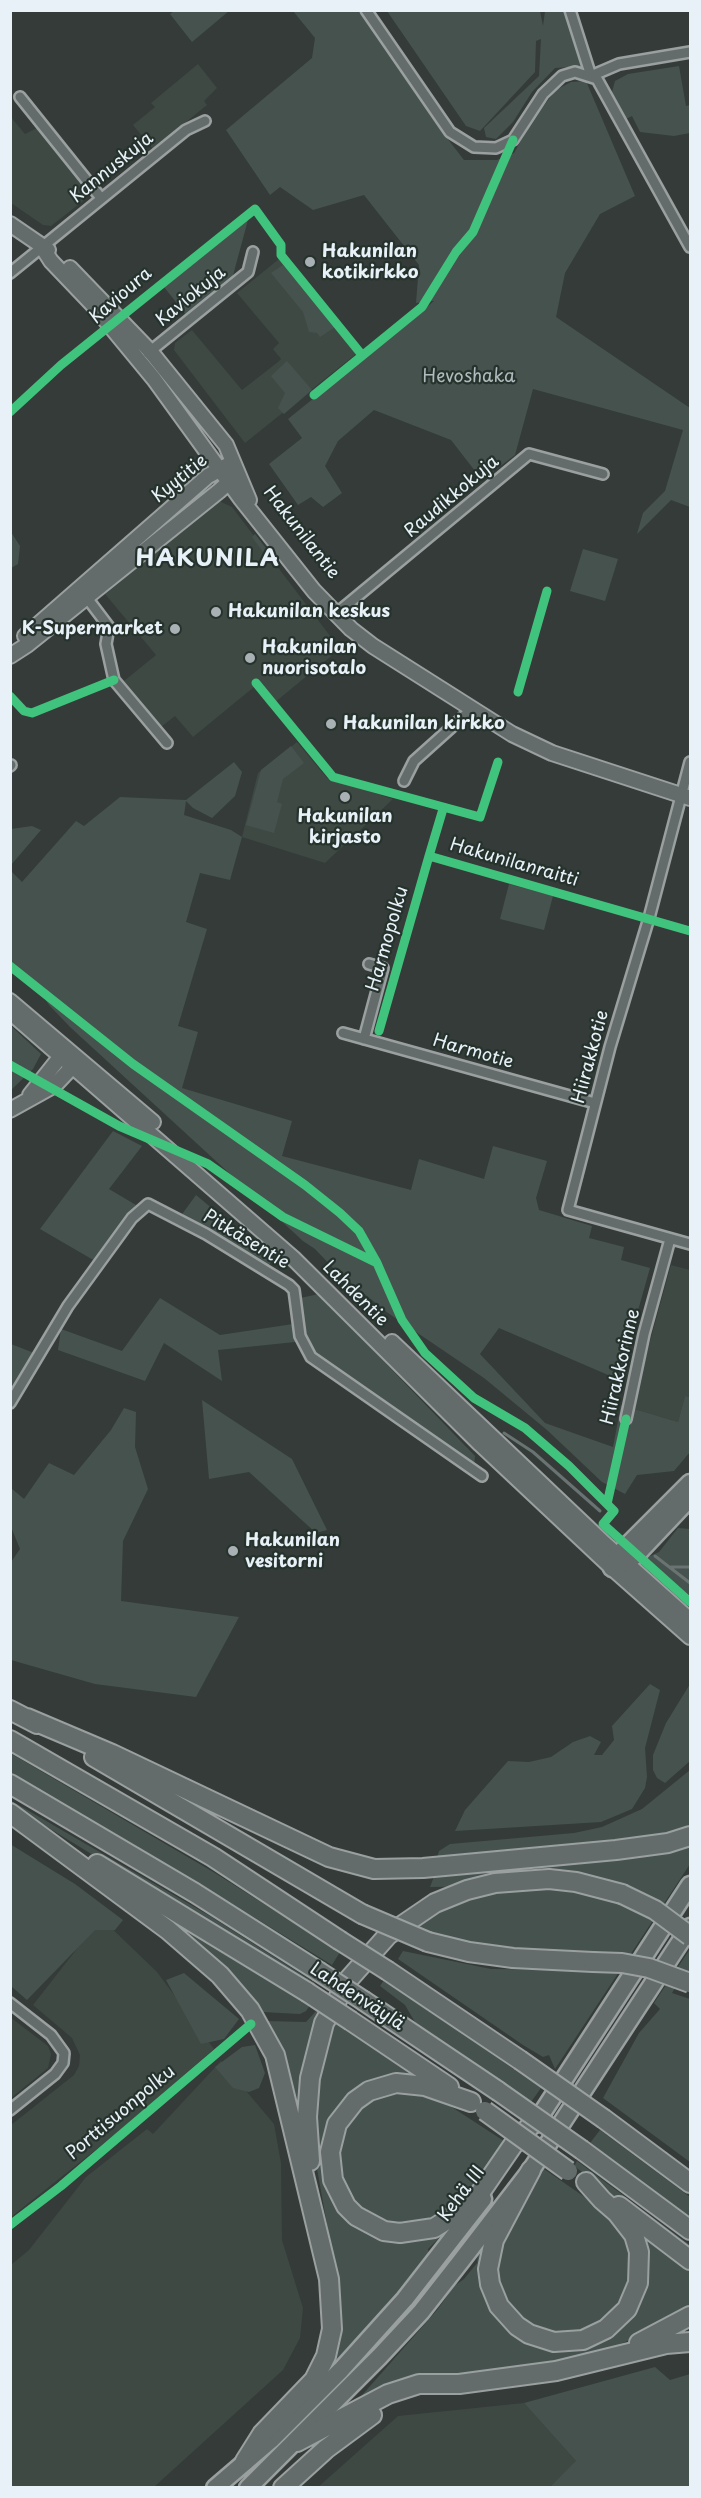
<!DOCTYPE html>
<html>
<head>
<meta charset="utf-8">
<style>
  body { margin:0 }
  #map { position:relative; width:701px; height:2498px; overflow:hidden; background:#353b38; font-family:"Playpen Sans",sans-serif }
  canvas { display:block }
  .frame { position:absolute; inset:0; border:12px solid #e8f1f8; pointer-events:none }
</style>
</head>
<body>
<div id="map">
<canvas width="701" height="2498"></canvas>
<div class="frame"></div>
</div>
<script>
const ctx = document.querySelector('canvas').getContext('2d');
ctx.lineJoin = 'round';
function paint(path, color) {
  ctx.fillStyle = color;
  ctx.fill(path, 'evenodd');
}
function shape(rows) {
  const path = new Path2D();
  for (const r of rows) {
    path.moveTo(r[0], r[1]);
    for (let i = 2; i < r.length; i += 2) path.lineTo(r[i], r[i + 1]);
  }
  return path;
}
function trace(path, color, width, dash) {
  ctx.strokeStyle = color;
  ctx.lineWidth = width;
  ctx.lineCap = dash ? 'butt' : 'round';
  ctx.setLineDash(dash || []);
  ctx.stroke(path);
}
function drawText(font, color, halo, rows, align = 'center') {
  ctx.font = font + ' "Playpen Sans",sans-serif';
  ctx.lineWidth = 4.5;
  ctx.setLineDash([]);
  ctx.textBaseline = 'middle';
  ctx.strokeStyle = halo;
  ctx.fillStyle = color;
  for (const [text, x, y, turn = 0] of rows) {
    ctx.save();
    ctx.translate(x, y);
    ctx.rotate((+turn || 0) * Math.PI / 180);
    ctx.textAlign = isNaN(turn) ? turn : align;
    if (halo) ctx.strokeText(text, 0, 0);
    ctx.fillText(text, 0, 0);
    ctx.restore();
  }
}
const built = shape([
  [198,64,217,88,204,101,207,105,153,149,133,125,155,107,151,103],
  [10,116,25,134,37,128,88,192,81,196,83,201,51,226,43,225,11,203],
  [279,259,356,354,245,443,174,350,175,343,192,330,242,390,278,362,281,359,273,349,279,343,237,293],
  [219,501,232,507,340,649,269,707,254,687,193,737,175,716,161,727,124,681,156,655,105,594],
  [297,742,327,778,393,799,325,863,242,837,258,773],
  [671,1265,690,1270,690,1397,685,1396,678,1422,634,1409,644,1363],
  [101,1918,157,1972,214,2049,118,2132,11,2217,11,2125,74,2075,79,2066,80,2055,72,2038,33,2005],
  [10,2017,48,2046,51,2054,48,2068,11,2098],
  [221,2061,274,2124,281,2163,282,2240,303,2308,300,2338,283,2370,154,2487,11,2488,11,2265,29,2250,86,2177,147,2129,153,2134],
  [524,2403,577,2462,550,2487,317,2488,398,2416]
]);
const green = shape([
  [175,10,229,10,229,11,192,42,170,14],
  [293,11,361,11,440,129,464,160,497,160,514,153,534,118,556,90,571,82,586,81,635,196,600,214,565,273,556,317,690,408,690,507,671,500,637,534,643,513,665,491,683,430,533,389,515,455,482,480,451,440,374,410,338,441,325,466,342,493,323,507,311,497,298,505,269,464,302,438,288,419,434,301,416,303,419,265,364,195,313,210,280,187,270,195,226,130,312,58,315,38],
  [387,11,540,11,543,26,545,11,567,11,583,66,555,68,532,92,513,122,496,139,486,137,484,128,539,76,541,39,536,41,535,72,480,131,466,126],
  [679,66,686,106,690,105,690,133,674,136,640,132,632,116,626,119,612,92,615,81,628,74],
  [248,220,232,279,187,316,164,287],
  [283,265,335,327,320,337,317,333,309,332,303,312,271,273],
  [287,361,312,390,284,414,278,408,285,393,271,376],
  [11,532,20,546,18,564,11,568],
  [255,534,276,561,272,564,252,537],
  [583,549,618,559,605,601,570,591],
  [291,746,304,763,283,779,277,802,282,804,274,833,246,825,261,770],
  [234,762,242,772,235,796,212,818,193,808,186,801,184,815,231,830,242,837,230,880,200,873,186,922,207,929,178,1026,198,1032,182,1088,292,1121,282,1156,411,1190,419,1159,484,1179,493,1146,547,1161,536,1198,539,1210,592,1226,589,1238,624,1247,621,1260,650,1268,624,1360,622,1381,499,1328,480,1354,545,1423,613,1447,621,1405,678,1422,685,1396,690,1397,690,1452,674,1471,637,1475,625,1494,602,1482,547,1430,484,1378,388,1313,337,1272,315,1249,303,1241,70,1027,49,1005,32,980,11,962,10,870,22,882,76,821,84,826,120,797,186,800],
  [32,826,41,830,11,865,11,829],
  [509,884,553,896,544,930,500,919],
  [11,1026,41,1054,33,1069,11,1090],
  [113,1131,142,1146,109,1189,136,1205,95,1261,40,1229],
  [196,1195,273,1259,267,1268,180,1217],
  [319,1294,475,1456,474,1466,315,1355,306,1340,300,1298],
  [160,1298,220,1335,293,1324,295,1342,218,1350,222,1381,164,1343,145,1381,58,1350,61,1329,122,1351],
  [11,1344,34,1353,11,1391,10,1344],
  [202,1400,292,1459,327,1530,316,1533,249,1472,209,1479],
  [124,1408,136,1412,135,1447,148,1489,123,1541,121,1601,239,1617,196,1697,95,1684,11,1660,11,1562,20,1549,11,1527,11,1488,24,1499,49,1463,74,1475,111,1430],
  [678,1528,690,1529,690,1596,646,1558,659,1552],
  [650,1684,660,1690,645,1748,647,1777,645,1788,632,1809,601,1822,455,1831,465,1810,508,1761,529,1762,551,1757,573,1742,590,1736,601,1742,594,1755,602,1755,614,1740,612,1726],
  [690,1684,690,1761,665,1783,657,1778,653,1770,653,1755,666,1723],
  [10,1753,215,1873,340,1952,332,1965,185,1875,11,1773],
  [690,1770,690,1828,662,1837,436,1861,439,1851,450,1844,574,1833,602,1827,642,1809],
  [10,1800,210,1916,315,1983,311,1988,34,1819,11,1804],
  [690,1842,690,1864,555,2069,549,2055,543,2057,523,2045,398,1959,403,1951,491,1969,599,1970,433,1936,409,1926,449,1903,497,1889,616,1884,430,1887,435,1874],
  [10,1844,75,1884,123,1920,115,1930,95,1930,27,2000,11,1986],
  [129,1891,310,2005,306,2011,300,2014,262,2012,224,1968],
  [690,1949,690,1974,685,1971,672,1993,690,1999,690,2162,603,2098,639,2033,660,2009,654,2003],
  [184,1973,239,2019,224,2039,201,2044,166,1980],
  [384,1980,541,2088,531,2102,416,2024,405,2005,380,1986],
  [316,2011,320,2013,300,2126,266,2021,306,2022],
  [334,2018,423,2078,349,2097,325,2178,329,2194,336,2206,354,2223,450,2227,428,2249,429,2255,397,2296,329,2368,340,2313,340,2297,314,2152,314,2087],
  [255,2045,265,2073,259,2088,249,2092,233,2088,215,2067,242,2047],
  [400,2090,421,2092,444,2102,504,2141,499,2154,477,2184,451,2209,423,2223,404,2226,374,2219,352,2201,337,2167,342,2131,366,2101],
  [600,2130,690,2197,690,2218,590,2143],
  [577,2161,690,2245,690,2252,574,2166],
  [544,2169,605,2211,627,2237,633,2258,627,2297,591,2331,552,2336,516,2317,497,2288,497,2251,523,2200],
  [643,2234,690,2270,690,2311,673,2322,596,2354,356,2402,438,2309,454,2286,464,2279,477,2263,478,2254,486,2244,485,2286,549,2348,635,2310,643,2297,648,2274],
  [655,2367,670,2380,690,2374,690,2487,550,2487,576,2461,524,2403]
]);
const stream = shape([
  [504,1433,533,1452,600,1511],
  [655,1556,690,1583],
  [671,1567,690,1567]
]);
const minor = shape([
  [366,10,450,132,474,147,496,148,513,140,543,94,562,76,575,72,597,79,690,247],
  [570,10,591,76,619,64,690,52],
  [20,97,101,198],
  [10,273,186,130,205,121],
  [148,353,248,272,253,252],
  [84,594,109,627,106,644,114,680,167,743],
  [337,613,529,454,603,474],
  [690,762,649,918,610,1047,568,1210,690,1244],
  [10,766,11,765],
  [404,781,414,761,473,708],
  [343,1033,595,1103],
  [364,1039,383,968,369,964],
  [10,1403,68,1306,132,1218,148,1204,206,1234,289,1285,294,1290,300,1336,311,1357,482,1476],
  [626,1419,644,1334,670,1239],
  [10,2003,51,2035,64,2053,63,2063,55,2074,10,2110]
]);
const secondary = shape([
  [10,224,48,250],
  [42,247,51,261,93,305,154,379,241,499,314,591,351,629,373,646,512,734,552,753,690,798],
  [70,268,150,351,226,445,249,500],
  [25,636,208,476,228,465],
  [10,656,27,645,219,491,229,482,230,475],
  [10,1001,153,1122],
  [10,1012,293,1258,480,1444,612,1568,690,1637],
  [30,1095,61,1056,67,1055],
  [10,1110,55,1085,72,1067,74,1059],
  [392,1342,605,1544,690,1620]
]);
const trunk = shape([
  [612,1568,618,1555,690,1483],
  [612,1568,626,1563,637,1554,690,1498],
  [535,2124,690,1885],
  [215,2488,271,2440,341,2370,405,2299,483,2199],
  [248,2488,379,2357,421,2312,461,2261,531,2170,690,1927]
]);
const motorway = shape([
  [10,1710,37,1724],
  [27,1718,112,1754,329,1857,374,1869,423,1868,616,1850,668,1843,690,1836],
  [10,1740,213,1857,339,1940],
  [94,1757,362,1914],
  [10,1784,195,1893,318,1971],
  [10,1813,168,1930,220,1975,250,2010,275,2055,329,2279,332,2329,326,2356,314,2380,262,2434,245,2461],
  [97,1864,307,1992],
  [428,1942,469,1952,513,1958,593,1962],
  [388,1971,520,2060],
  [364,2001,498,2091],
  [351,2021,449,2087],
  [471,2102,425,2086,396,2083,369,2091,355,2101,337,2124,330,2152,333,2180,346,2206,356,2216,384,2231,400,2233,434,2228,463,2210,480,2193,513,2145,542,2113],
  [604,2119,690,2183],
  [582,2150,690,2230],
  [310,2161,307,2117,310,2078,324,2023,349,1979,388,1935,435,1903,467,1890,495,1883,549,1879,576,1882,622,1894],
  [531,2170,494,2240,488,2269,490,2284,499,2306,517,2326,529,2334,554,2342,583,2340,606,2329,627,2309,638,2283,639,2252,634,2235,617,2213,602,2200,586,2182],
  [619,2206,690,2260],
  [639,2343,690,2316],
  [297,2442,388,2394,419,2384,459,2384,556,2371,666,2344,690,2342],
  [283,2488,326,2449,372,2415]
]);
const motorwayBridge = shape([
  [622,1894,655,1910,690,1936],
  [362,1914,428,1942],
  [339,1940,388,1971],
  [593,1962,622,1963,649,1968,690,1983],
  [318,1971,364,2001],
  [307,1992,351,2021],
  [520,2060,604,2119],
  [498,2091,582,2150],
  [485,2111,568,2171]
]);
const cycleway = shape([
  [314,395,422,307,456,252,473,232,513,140],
  [10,412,61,365,255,209,281,245,281,255,362,355],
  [256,683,333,777,480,817,498,762],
  [518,692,547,591],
  [10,696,24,711,32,713,114,680],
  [443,809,429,856,690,931],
  [10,966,133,1064,305,1185,340,1213,359,1231,377,1263,402,1320,425,1353,474,1398,525,1428,569,1466,614,1511,603,1524,690,1602],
  [379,1031,429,856],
  [10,1065,119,1126,208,1164,283,1217,377,1263],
  [607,1504,626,1419],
  [10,2225,61,2186,251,2024]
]);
const markers = [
  [310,262,6,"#a9b1b5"],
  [216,612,6,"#a9b1b5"],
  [175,629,6,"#a9b1b5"],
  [250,658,6,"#a9b1b5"],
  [331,724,6,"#a9b1b5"],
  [345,797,6,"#a9b1b5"],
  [233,1551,6,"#a9b1b5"]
];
const streetNames = [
  ["Kannuskuja",112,168,-39],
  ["Kavioura",121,296,-41],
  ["Kaviokuja",191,297,-39],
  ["Kyytitie",180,479,-39],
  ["Raudikkokuja",452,497,-40],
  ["Hakunilantie",301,533,52],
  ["Hakunilanraitti",514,863,16],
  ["Harmopolku",388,939,-74],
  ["Harmotie",473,1052,16],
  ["Hiirakkotie",591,1057,-75],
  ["Pitkäsentie",246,1240,31],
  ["Lahdentie",355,1294,45],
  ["Hiirakkorinne",621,1367,-77],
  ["Lahdenväylä",357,1997,33],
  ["Porttisuonpolku",121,2113,-40],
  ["Kehä III",462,2194,-53]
];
const poiNames = [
  ["Hakunilan",322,252],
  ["kotikirkko",322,273],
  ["Hakunilan keskus",228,612],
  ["K-Supermarket",163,629,"right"],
  ["Hakunilan",262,648],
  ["nuorisotalo",262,669],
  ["Hakunilan kirkko",343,724],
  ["Hakunilan",345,817,"center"],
  ["kirjasto",345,838,"center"],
  ["Hakunilan",245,1541],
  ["vesitorni",245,1562]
];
const parkNames = [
  ["Hevoshaka",469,377]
];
const districtNames = [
  ["HAKUNILA",208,559]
];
paint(built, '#3e4944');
paint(green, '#46524e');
trace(stream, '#687372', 3);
trace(minor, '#9a9f9f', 14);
trace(secondary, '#9a9f9f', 18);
trace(trunk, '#9a9f9f', 21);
trace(motorway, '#9a9f9f', 22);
trace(minor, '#646b6b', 9);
trace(secondary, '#646b6b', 14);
trace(trunk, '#646b6b', 16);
trace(motorway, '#646b6b', 18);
trace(motorwayBridge, '#9a9f9f', 22, []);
trace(motorwayBridge, '#646b6b', 18);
trace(cycleway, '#40c37c', 9);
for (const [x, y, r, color] of markers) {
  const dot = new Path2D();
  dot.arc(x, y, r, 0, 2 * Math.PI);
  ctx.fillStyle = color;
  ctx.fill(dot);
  trace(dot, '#26332d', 2);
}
drawText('18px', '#e8f1f8', '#26332d', streetNames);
drawText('bold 18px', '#e8f1f8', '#26332d', poiNames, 'left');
drawText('18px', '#b0bbbe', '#26332d', parkNames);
ctx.letterSpacing = '1.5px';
drawText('bold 24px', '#e8f1f8', '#26332d', districtNames);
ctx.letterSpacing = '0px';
</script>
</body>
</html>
